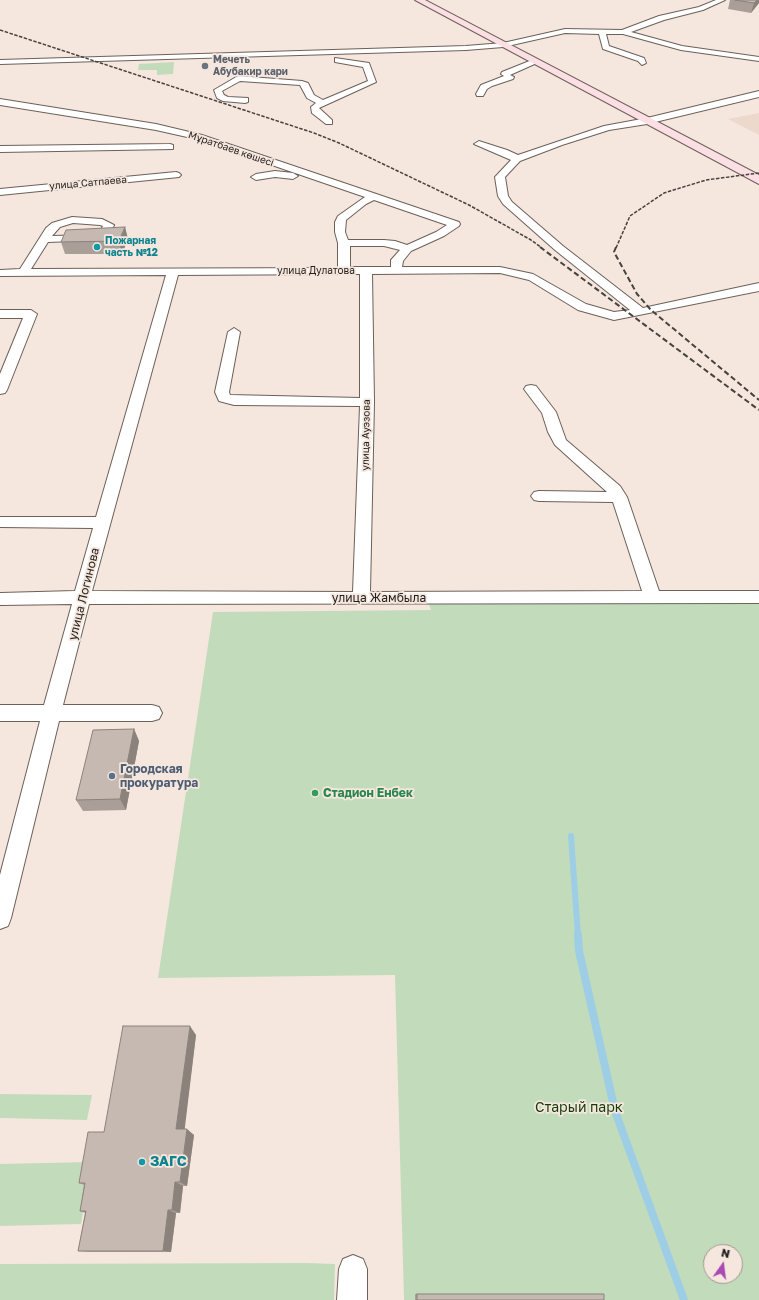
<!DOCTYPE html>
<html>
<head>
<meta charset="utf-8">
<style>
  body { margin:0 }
  #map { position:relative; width:759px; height:1300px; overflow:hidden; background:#f5e7de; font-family:"Golos Text",sans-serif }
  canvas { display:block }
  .north { position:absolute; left:703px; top:1244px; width:40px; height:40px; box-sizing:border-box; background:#f5e7de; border:1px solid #a19790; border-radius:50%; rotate:14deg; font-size:11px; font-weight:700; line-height:16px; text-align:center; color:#221e1b }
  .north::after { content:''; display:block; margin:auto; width:14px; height:18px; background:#a949b2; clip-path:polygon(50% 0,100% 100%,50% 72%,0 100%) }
</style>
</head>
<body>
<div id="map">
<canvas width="759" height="1300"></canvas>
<div class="north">N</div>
</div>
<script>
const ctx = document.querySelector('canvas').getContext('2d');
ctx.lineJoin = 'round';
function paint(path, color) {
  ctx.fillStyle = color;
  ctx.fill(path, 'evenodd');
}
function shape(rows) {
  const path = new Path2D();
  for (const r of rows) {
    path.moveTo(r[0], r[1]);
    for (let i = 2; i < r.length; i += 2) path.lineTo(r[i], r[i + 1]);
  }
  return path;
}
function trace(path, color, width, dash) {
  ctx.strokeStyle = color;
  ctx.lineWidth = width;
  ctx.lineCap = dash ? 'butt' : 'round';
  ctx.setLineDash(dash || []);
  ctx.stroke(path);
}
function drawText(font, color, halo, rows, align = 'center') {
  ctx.font = font + ' "Golos Text",sans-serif';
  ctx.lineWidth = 3.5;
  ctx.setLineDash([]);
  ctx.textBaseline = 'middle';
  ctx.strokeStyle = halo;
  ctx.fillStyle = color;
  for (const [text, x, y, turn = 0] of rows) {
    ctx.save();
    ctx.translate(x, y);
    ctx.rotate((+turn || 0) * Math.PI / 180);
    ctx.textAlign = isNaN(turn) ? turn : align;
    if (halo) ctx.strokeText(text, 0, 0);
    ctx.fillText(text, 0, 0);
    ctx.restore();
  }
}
const built = shape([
  [759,113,759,135,728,119]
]);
const green = shape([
  [174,62,173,74,157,75,157,70,138,70,139,64],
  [428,602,759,604,759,1300,404,1300,395,975,158,978,213,612,431,610],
  [711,1252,735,1252,735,1276,711,1276],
  [0,1094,92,1095,87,1120,0,1118],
  [91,1162,81,1224,0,1226,0,1164],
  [307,1263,335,1264,334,1300,0,1300,0,1264]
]);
const streamFar1 = shape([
  [571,836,578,936]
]);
const stream = shape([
  [578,935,579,951,615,1111,684,1300]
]);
const street = shape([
  [716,0,725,0,703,10,664,20,631,32,682,46,759,57,759,61,681,50,623,34,606,34,609,46,644,58,646,63,642,65,638,61,603,49,599,34,565,33,503,47,466,50,0,64,0,60,466,46,503,43,565,29,622,30,659,16,699,7,716,0],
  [335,58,369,63,376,82,319,108,332,120,332,124,326,124,312,113,311,107,316,103,307,98,300,85,240,81,222,91,224,95,228,97,248,98,248,102,245,103,223,101,217,98,214,90,238,76,302,81,308,83,314,95,323,100,368,81,363,67,335,62,335,58],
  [532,60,539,62,510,75,514,77,513,79,492,86,487,89,483,96,477,96,476,94,481,85,504,76,501,74,502,72,532,60],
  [759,91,759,97,647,124,609,130,562,145,520,161,505,177,508,196,512,202,563,246,643,308,759,283,759,291,614,320,578,310,529,280,500,273,372,274,374,402,370,592,642,591,613,502,539,501,534,500,531,496,534,492,539,491,607,492,555,445,548,432,542,413,524,389,526,386,531,385,536,386,556,412,566,440,620,486,627,497,659,591,759,591,759,603,89,604,63,705,152,705,159,707,162,713,159,719,152,721,59,721,11,918,8,926,0,929,0,875,40,721,0,721,0,705,44,705,72,604,0,605,0,593,75,591,93,528,0,527,0,517,96,517,166,275,0,276,0,270,20,269,46,228,52,223,72,217,102,219,114,225,110,234,101,240,48,242,31,269,338,268,338,243,335,232,335,222,338,216,365,197,196,139,156,130,0,105,0,99,156,124,202,135,459,222,460,224,459,226,444,236,411,251,403,261,402,267,500,267,533,274,586,304,614,312,630,310,555,250,503,204,498,196,495,177,511,160,474,144,479,141,482,142,507,150,518,155,604,126,647,118,759,91],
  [374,200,447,225,436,232,407,245,395,241,384,240,348,240,345,232,346,220,366,204,374,200],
  [73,223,100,225,103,226,101,230,95,235,52,236,60,227,73,223],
  [350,246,384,246,400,250,391,260,391,267,350,267,350,246],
  [344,274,360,274,360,398,230,395,229,392,240,332,234,328,228,332,215,392,219,401,234,405,360,406,353,592,92,591,178,275,344,274],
  [170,144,173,145,173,149,0,152,0,146,170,144],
  [275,171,293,173,298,176,293,179,275,177,256,180,251,177,256,174,275,171],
  [176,172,179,173,181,175,179,177,0,195,0,189,176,172],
  [0,310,31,310,37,314,7,390,5,393,0,394,0,374,23,318,0,318,0,310],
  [353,1255,363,1259,367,1269,367,1300,337,1300,339,1269,343,1259,353,1255]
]);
const secondary = shape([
  [415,0,425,0,759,175,759,184,415,0]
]);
const railFar1 = shape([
  [0,30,314,133,339,143,469,205,531,240,542,248],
  [616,248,630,216,664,193,706,180,759,173]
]);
const rail = shape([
  [540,247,759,410],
  [616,247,614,252,637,294,651,310,759,400]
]);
const wall = shape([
  [730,0,759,0,759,3,751,13,728,9],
  [125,227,128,239,122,254,65,254,61,242],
  [134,729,139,741,126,810,83,811,76,800],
  [196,1035,184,1129,194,1135,187,1186,183,1186,180,1213,176,1213,171,1252,90,1252,78,1251,85,1213,80,1211,84,1185,79,1183,104,1132],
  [415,1294,595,1294,604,1300,415,1300]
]);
const shadedWall = shape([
  [757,0,759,0,759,3,751,13,754,3],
  [125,227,128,239,122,254,119,241],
  [134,729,139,741,126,810,120,799],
  [190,1026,196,1035,184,1135,176,1129],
  [187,1129,194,1135,187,1186,180,1182],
  [175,1182,183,1186,180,1213,172,1210],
  [168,1210,176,1213,171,1252,163,1251]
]);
const building = shape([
  [735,0,757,0,754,3,735,0],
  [125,227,119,241,61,242,66,230,125,227],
  [134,729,120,799,76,800,93,730,134,729],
  [123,1026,190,1026,176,1129,187,1129,180,1182,175,1182,172,1210,168,1210,163,1251,78,1251,86,1211,80,1211,85,1183,79,1183,88,1132,104,1132,123,1026],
  [417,1294,604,1294,604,1300,417,1300,417,1294]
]);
const markers = [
  [205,66,4,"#6b7280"],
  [97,247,4,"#0f9aa8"],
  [112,776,4,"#5c6f8a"],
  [315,793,4,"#2e9e5b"],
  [142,1162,4,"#0f9aa8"]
];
const farWorshipnames = [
  ["Мечеть",213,60],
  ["Абубакир кари",213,72]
];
const farStreetnames = [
  ["Мұратбаев көшесі",231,149,19],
  ["улица Сатпаева",88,183,-5],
  ["улица Дулатова",316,271],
  ["улица Ауэзова",366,435,-89]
];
const farCulturenames = [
  ["Пожарная",105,241],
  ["часть №12",105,253]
];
const streetNames = [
  ["улица Логинова",84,594,-76],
  ["улица Жамбыла",379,598]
];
const serviceNames = [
  ["Городская",120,769],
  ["прокуратура",120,783]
];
const leisureNames = [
  ["Стадион Енбек",323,793]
];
const nearParknames = [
  ["Старый парк",579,1108]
];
const nearCulturenames = [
  ["ЗАГС",150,1162]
];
paint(built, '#edd8cc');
paint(green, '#c2dcbb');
trace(streamFar1, '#9dcee5', 6);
trace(stream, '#9dcee5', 8);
trace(street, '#6c6059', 2);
trace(secondary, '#6c6059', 2);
paint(street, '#fff');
paint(secondary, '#fcdfe4');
trace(railFar1, '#47423e', 1.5, [3.5, 1.5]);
trace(rail, '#47423e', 2, [5.5, 3]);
paint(wall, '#aa9f98');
paint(shadedWall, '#8b827c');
paint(building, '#c6b9b1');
trace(building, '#8b827c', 1);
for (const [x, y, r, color] of markers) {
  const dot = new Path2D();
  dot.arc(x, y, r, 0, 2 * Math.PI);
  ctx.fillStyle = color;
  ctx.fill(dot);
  trace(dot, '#f5e7de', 1.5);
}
drawText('bold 10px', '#5b616d', '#f5e7de', farWorshipnames, 'left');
drawText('10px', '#221e1b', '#f5e7de', farStreetnames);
drawText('bold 10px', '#0d838f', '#f5e7de', farCulturenames, 'left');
drawText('12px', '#221e1b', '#f5e7de', streetNames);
drawText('bold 12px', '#4e5e75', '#f5e7de', serviceNames, 'left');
drawText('bold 12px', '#27864d', '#f5e7de', leisureNames, 'left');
drawText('14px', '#153c08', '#f5e7de', nearParknames);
drawText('bold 14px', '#0d838f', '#f5e7de', nearCulturenames, 'left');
</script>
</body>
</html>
